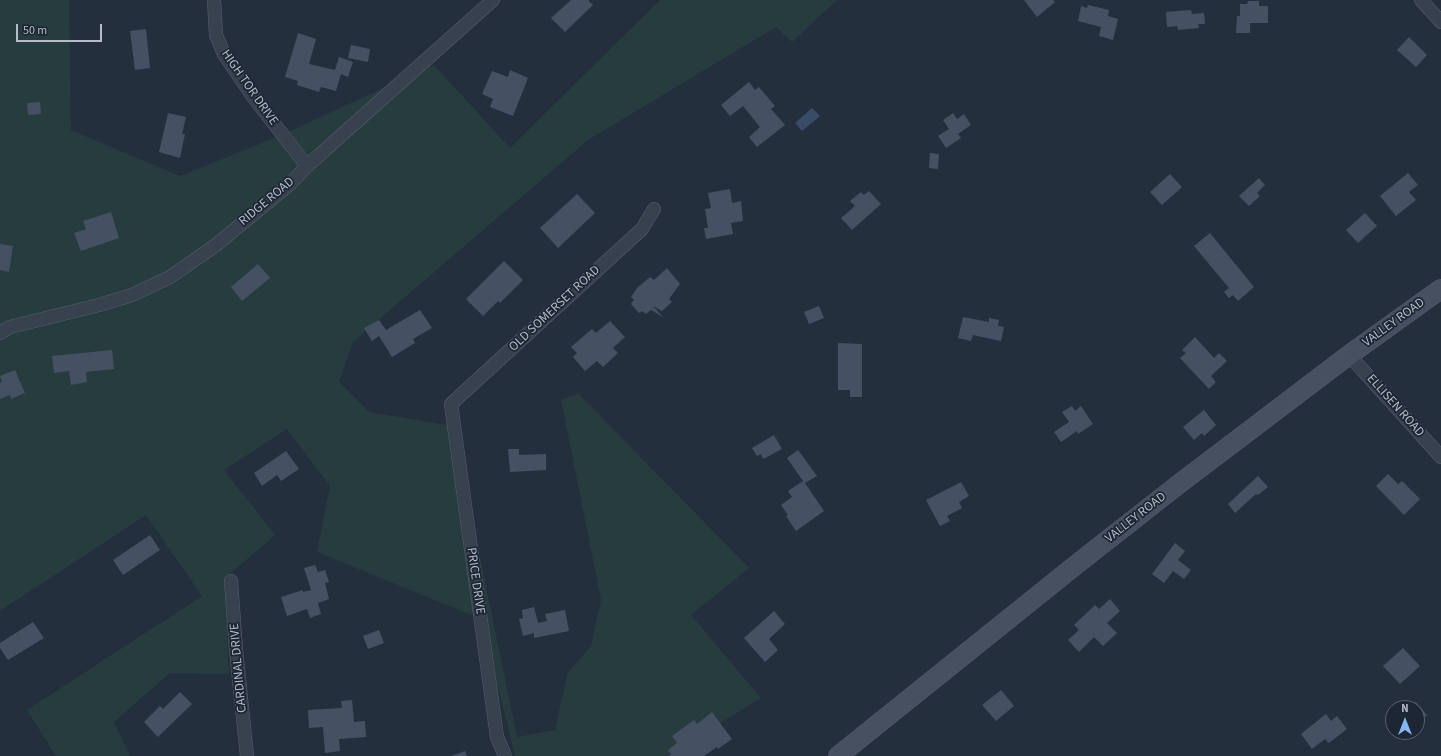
<!DOCTYPE html>
<html>
<head>
<meta charset="utf-8">
<style>
  body { margin:0 }
  #map { position:relative; width:1441px; height:756px; overflow:hidden; background:#242f3e; font-family:"Source Sans 3",sans-serif }
  canvas { display:block }
  .north { position:absolute; left:1385px; top:700px; width:40px; height:40px; box-sizing:border-box; background:#1d2633; border:1px solid #59626f; border-radius:50%; rotate:0deg; font-size:11px; font-weight:700; line-height:16px; text-align:center; color:#b4bcc9 }
  .north::after { content:''; display:block; margin:auto; width:14px; height:18px; background:#8ab4f8; clip-path:polygon(50% 0,100% 100%,50% 72%,0 100%) }
  .scale { position:absolute; left:16px; top:24px; width:86px; height:18px; box-sizing:border-box; border:2px solid #b4bcc9; border-top:0; padding-left:5px; font-size:12px; line-height:14px; white-space:nowrap; color:#b4bcc9; -webkit-text-stroke:3px #1d2633; paint-order:stroke }
</style>
</head>
<body>
<div id="map">
<canvas width="1441" height="756"></canvas>
<div class="north">N</div>
<div class="scale">50 m</div>
</div>
<script>
const ctx = document.querySelector('canvas').getContext('2d');
ctx.lineJoin = 'round';
function paint(path, color) {
  ctx.fillStyle = color;
  ctx.fill(path, 'evenodd');
}
function shape(rows) {
  const path = new Path2D();
  for (const r of rows) {
    path.moveTo(r[0], r[1]);
    for (let i = 2; i < r.length; i += 2) path.lineTo(r[i], r[i + 1]);
  }
  return path;
}
function trace(path, color, width, dash) {
  ctx.strokeStyle = color;
  ctx.lineWidth = width;
  ctx.lineCap = dash ? 'butt' : 'round';
  ctx.setLineDash(dash || []);
  ctx.stroke(path);
}
function drawText(font, color, halo, rows, align = 'center') {
  ctx.font = font + ' "Source Sans 3",sans-serif';
  ctx.lineWidth = 3.5;
  ctx.setLineDash([]);
  ctx.textBaseline = 'middle';
  ctx.strokeStyle = halo;
  ctx.fillStyle = color;
  for (const [text, x, y, turn = 0] of rows) {
    ctx.save();
    ctx.translate(x, y);
    ctx.rotate((+turn || 0) * Math.PI / 180);
    ctx.textAlign = isNaN(turn) ? turn : align;
    if (halo) ctx.strokeText(text, 0, 0);
    ctx.fillText(text, 0, 0);
    ctx.restore();
  }
}
const green = shape([
  [0,0,69,0,71,130,180,176,279,136,434,65,510,148,660,0,837,0,792,42,776,27,588,140,353,342,339,382,369,412,453,426,517,737,555,730,567,674,591,646,601,600,561,400,578,393,749,568,691,615,761,698,666,756,515,756,481,619,317,552,330,486,287,429,224,470,275,535,225,578,229,674,170,673,114,722,130,756,56,756,27,710,202,596,146,515,0,611]
]);
const water = shape([
  [812,108,820,116,802,131,795,123]
]);
const building = shape([
  [571,0,588,0,593,5,565,32,551,18],
  [1024,0,1053,0,1055,2,1037,17],
  [1248,1,1259,1,1259,6,1268,6,1268,23,1250,23,1250,33,1236,33,1237,16,1240,16,1240,4,1247,4],
  [1088,5,1109,10,1108,16,1118,19,1113,40,1099,36,1101,27,1078,21,1081,6,1087,8],
  [1191,10,1192,14,1204,13,1205,24,1198,24,1199,28,1178,30,1177,26,1167,27,1166,12],
  [146,29,150,68,135,70,130,31],
  [298,33,316,39,309,64,335,70,339,57,353,62,348,77,341,74,336,91,321,87,319,92,297,85,298,81,285,77],
  [1409,37,1427,55,1416,67,1397,50],
  [351,45,370,49,368,62,348,58],
  [510,70,528,78,513,116,490,107,493,99,482,94,492,71,508,77],
  [749,82,755,90,759,87,775,106,771,109,785,125,757,147,749,137,760,127,743,106,730,116,721,105],
  [40,102,41,114,28,115,27,103],
  [168,113,186,117,182,134,185,134,180,158,159,152],
  [953,113,957,119,964,114,971,125,958,134,961,138,946,148,938,136,949,129,943,120],
  [930,153,939,154,938,169,929,168],
  [1408,173,1418,185,1409,192,1416,200,1396,216,1380,196],
  [1170,174,1182,187,1162,205,1150,192],
  [1259,178,1265,185,1257,193,1260,196,1249,206,1239,196],
  [730,189,732,203,741,201,743,221,731,223,733,234,706,239,704,228,708,228,705,209,711,208,708,193],
  [869,191,881,204,852,230,841,218,855,206,850,201,861,192,864,195],
  [577,194,595,213,558,248,540,228],
  [111,212,119,238,81,251,74,233,86,229,83,221],
  [1365,213,1377,226,1358,243,1346,230],
  [1210,233,1254,287,1238,301,1233,295,1229,298,1224,292,1229,288,1194,246],
  [0,244,13,246,9,272,0,270],
  [504,261,523,280,500,303,498,301,483,316,466,299],
  [258,264,270,278,242,301,231,287],
  [667,268,680,284,669,299,672,302,662,311,653,306,663,317,651,310,646,314,642,311,639,313,631,304,634,300,631,297,637,288,650,277,654,280],
  [819,306,824,318,809,324,804,312],
  [420,310,432,328,413,339,415,343,392,357,379,336,372,341,364,328,379,320,386,330],
  [963,317,989,322,989,318,999,320,998,326,1004,327,1001,341,973,335,971,341,958,338],
  [610,321,625,337,613,348,618,353,603,367,597,361,585,371,573,357,577,353,571,347,592,329,596,333],
  [1195,337,1214,358,1219,353,1227,361,1211,376,1216,382,1209,389,1180,358,1186,353,1182,350],
  [838,343,862,344,862,397,850,397,850,390,838,390],
  [112,350,114,369,86,372,87,382,71,385,69,371,54,373,52,356],
  [15,370,25,393,11,399,10,395,0,399,0,383,2,382,0,376],
  [1072,406,1075,411,1081,406,1093,424,1078,434,1077,431,1061,442,1054,432,1069,422,1062,412],
  [1204,410,1216,425,1204,436,1202,433,1194,440,1183,427],
  [774,435,782,449,763,459,761,454,757,456,752,448],
  [508,449,519,449,519,455,546,454,546,470,510,472],
  [798,450,817,476,805,483,824,511,796,531,786,516,788,515,781,505,792,497,788,491,803,481,787,458],
  [286,451,299,469,281,481,277,475,262,486,254,473],
  [1388,474,1398,484,1402,481,1420,499,1404,515,1376,486],
  [1258,476,1268,487,1258,495,1256,494,1235,513,1228,504],
  [961,482,969,496,959,502,962,508,947,516,950,521,940,526,926,500],
  [150,535,160,550,123,575,113,560],
  [1175,543,1185,551,1178,560,1191,570,1184,579,1173,571,1164,583,1152,574],
  [315,565,318,572,325,570,329,582,325,583,329,599,318,603,321,614,310,618,307,609,287,616,281,597,303,590,303,592,311,590,304,568],
  [1110,599,1120,611,1107,623,1117,633,1103,646,1094,637,1079,652,1068,640,1079,630,1074,625,1095,605,1099,609],
  [534,607,538,623,547,621,545,614,565,610,569,631,534,638,534,633,523,636,519,619,523,618,522,610],
  [774,611,785,624,769,639,778,650,765,662,744,638],
  [33,622,44,638,8,660,0,648,0,643],
  [379,630,384,643,368,649,363,636],
  [1403,648,1420,666,1400,684,1383,666],
  [1001,690,1014,706,996,721,982,705],
  [180,692,192,704,158,737,144,722,160,706,163,709],
  [352,700,354,722,365,721,366,737,339,739,340,751,325,753,323,727,309,728,308,710,342,708,341,701],
  [1416,702,1427,715,1417,724,1417,708,1409,708],
  [712,712,732,739,718,749,717,747,704,756,668,756,671,754,668,750,677,743,672,736,694,720,697,724],
  [1326,714,1331,721,1337,716,1347,729,1329,743,1325,739,1312,749,1301,734],
  [465,751,467,756,451,756]
]);
const minor = shape([
  [214,0,216,35,224,54,254,98,307,166],
  [1421,0,1441,22],
  [0,333,10,327,99,305,132,295,170,277,216,245,291,183,307,166,493,0],
  [1349,355,1441,457],
  [231,581,236,650,247,756],
  [505,756,497,737,451,404,642,229,654,209]
]);
const secondary = shape([
  [838,756,1077,564,1179,484,1349,355,1441,289]
]);
const streetNames = [
  ["HIGH TOR DRIVE",249,88,55],
  ["RIDGE ROAD",267,202,-40],
  ["OLD SOMERSET ROAD",555,309,-43],
  ["VALLEY ROAD",1394,323,-36],
  ["ELLISEN ROAD",1395,406,48],
  ["VALLEY ROAD",1136,518,-38],
  ["PRICE DRIVE",475,581,82],
  ["CARDINAL DRIVE",239,668,-95]
];
paint(green, '#263c3f');
paint(water, '#394c67');
paint(building, '#455162');
trace(minor, '#565f6c', 14);
trace(secondary, '#565f6c', 20);
trace(minor, '#38414e', 13);
trace(secondary, '#465061', 19);
drawText('13px', '#b4bcc9', '#1d2633', streetNames);
</script>
</body>
</html>
